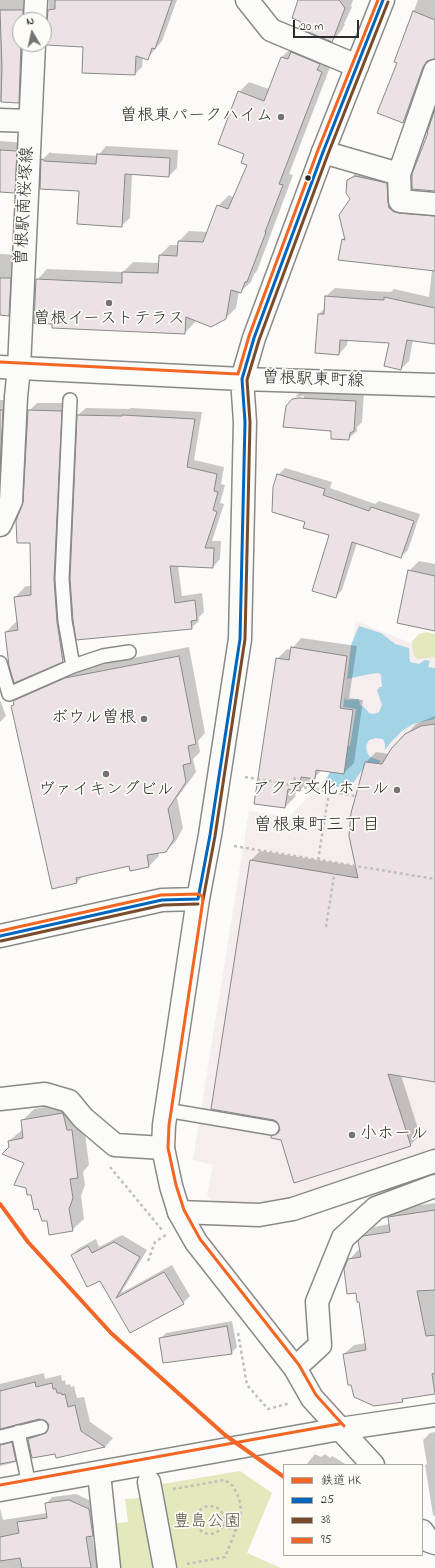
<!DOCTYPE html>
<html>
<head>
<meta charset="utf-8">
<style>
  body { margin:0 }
  #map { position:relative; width:435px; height:1568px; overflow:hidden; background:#fcfbf8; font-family:"Indie Flower","Klee One",sans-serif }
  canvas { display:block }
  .legend { position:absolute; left:283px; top:1464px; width:140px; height:92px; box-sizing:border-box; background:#fdfcf7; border:1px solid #a9a8a5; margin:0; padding:5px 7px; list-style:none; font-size:12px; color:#2b2b2b }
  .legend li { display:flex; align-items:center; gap:8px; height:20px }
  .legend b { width:20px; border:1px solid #a9a8a5 }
  .north { position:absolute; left:12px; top:12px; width:40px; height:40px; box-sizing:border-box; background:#fdfcf7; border:1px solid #a9a8a5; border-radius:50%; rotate:351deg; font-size:11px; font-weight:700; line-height:16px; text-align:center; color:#2b2b2b }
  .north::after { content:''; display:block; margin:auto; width:14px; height:18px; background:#747473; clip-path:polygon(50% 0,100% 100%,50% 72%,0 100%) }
  .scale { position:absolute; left:293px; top:20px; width:66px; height:18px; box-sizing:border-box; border:2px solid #2b2b2b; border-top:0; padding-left:5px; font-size:12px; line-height:14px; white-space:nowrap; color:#2b2b2b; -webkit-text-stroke:3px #fdfcf7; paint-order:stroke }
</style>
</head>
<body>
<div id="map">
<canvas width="435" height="1568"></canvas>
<ul class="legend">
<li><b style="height:5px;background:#f26627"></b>鉄道 HK</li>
<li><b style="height:5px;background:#0065bd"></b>25</li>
<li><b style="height:5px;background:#7a4b2a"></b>38</li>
<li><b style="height:5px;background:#f26522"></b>95</li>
</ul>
<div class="north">N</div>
<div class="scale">20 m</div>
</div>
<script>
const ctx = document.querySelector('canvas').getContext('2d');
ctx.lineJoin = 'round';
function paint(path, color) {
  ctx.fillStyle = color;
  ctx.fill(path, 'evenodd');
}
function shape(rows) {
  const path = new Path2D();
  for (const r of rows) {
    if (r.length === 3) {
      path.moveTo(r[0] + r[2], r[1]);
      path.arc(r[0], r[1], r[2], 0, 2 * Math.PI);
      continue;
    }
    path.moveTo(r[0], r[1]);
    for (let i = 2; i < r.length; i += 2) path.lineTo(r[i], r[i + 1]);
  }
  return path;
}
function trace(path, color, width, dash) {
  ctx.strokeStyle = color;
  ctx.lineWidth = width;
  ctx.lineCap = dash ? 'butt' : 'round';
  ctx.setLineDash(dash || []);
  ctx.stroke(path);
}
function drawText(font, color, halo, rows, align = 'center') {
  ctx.font = font + ' "Indie Flower","Klee One",sans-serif';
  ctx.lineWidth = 3.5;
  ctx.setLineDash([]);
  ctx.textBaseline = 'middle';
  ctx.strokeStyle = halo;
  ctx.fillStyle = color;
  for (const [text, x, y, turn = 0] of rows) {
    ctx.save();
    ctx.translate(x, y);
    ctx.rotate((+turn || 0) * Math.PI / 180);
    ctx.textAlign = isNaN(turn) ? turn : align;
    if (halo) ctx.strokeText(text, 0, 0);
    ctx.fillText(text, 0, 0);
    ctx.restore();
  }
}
const built = shape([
  [356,621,435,653,435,1151,284,1203,256,1208,214,1202,207,1195,213,1165,193,1160,249,811,289,817,351,752,358,705,343,703]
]);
const green = shape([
  [427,632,435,634,435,657,416,659,413,652,412,641,419,634],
  [240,1471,272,1493,247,1553,281,1568,120,1568,116,1523,128,1522,125,1499,141,1498,139,1488]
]);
const water = shape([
  [359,626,381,633,395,644,409,648,410,662,419,664,425,660,430,661,428,667,435,668,435,719,413,724,402,731,391,742,385,750,385,744,383,739,376,738,369,740,366,746,367,752,370,757,381,761,380,762,362,770,349,789,324,784,335,761,350,745,356,709,343,707,345,696,346,700,359,699,360,705,364,707,369,713,374,714,379,712,382,705,377,690,380,687,382,687,381,675,378,673,370,674,347,679,351,645]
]);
const shadow = shape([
  [0,0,30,0,33,20,20,20,20,44,28,44,26,94,18,102,0,102],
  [49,0,177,0,162,41,147,59,143,57,142,67,135,74,84,46,44,35,44,26,47,24,48,21],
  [300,0,353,0,351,6,352,7,344,24,345,24,342,30,332,41,302,22],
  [418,0,435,0,435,58,431,58,412,114,403,122,399,62,395,61],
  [292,47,332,62,289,174,293,175,257,271,254,274,251,282,240,292,239,291,236,308,226,318,195,319,195,322,185,333,37,280,47,269,123,272,133,262,159,263,160,255,170,245,179,245,179,241,189,231,208,232,218,206,229,195,234,198,249,165,245,153,239,92,249,82,269,89,282,57],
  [0,141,25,143,23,183,14,192,0,191],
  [106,146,178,150,177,168,169,176,132,174,130,218,121,226,42,160,50,152,51,153,98,156],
  [357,172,395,175,397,198,435,208,435,343,413,340,409,361,401,369,390,342,348,339,347,345,339,354,319,314,325,308,326,296,335,288,372,291,391,292,394,289,429,297,432,270,342,240,345,237,351,199,348,181],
  [0,254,21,255,19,304,9,315,0,314],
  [301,391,364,393,362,422,357,427,357,431,348,439,332,431,293,400,304,398,304,396,295,397],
  [0,400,12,400,0,504],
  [37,403,69,403,64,527,55,535,24,502,29,411],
  [86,408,129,409,131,408,202,412,194,460,224,467,221,484,225,485,220,503,224,504,212,541,221,541,220,559,213,567,178,566,182,596,202,593,204,612,198,618,199,621,191,628,73,535,78,415],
  [285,468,332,482,330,488,375,504,379,501,420,514,408,550,401,557,357,543,342,590,335,597,330,534,306,522,278,475],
  [66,538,73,650,62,661,6,632,17,621,15,597,26,586,31,586,42,544],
  [419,561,435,564,435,630,409,571],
  [301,638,357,646,349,698,363,700,354,763,344,773,322,770,314,778,310,777,310,780,300,790,296,789,295,797,285,807,277,659,287,649,291,650],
  [189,647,205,733,198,741,200,752,193,759,196,772,177,798,183,828,176,841,166,851,158,852,159,856,149,866,130,865,83,876,77,882,53,887,14,701,24,691,76,669],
  [0,700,6,716,0,722],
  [435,716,435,1081,401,1075,420,1135,410,1145,281,1139,272,1136,280,1128,250,861,260,851,356,866,366,762,376,752,389,754,416,724],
  [74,1102,83,1118,89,1165,83,1172,85,1185,81,1196,84,1219,72,1230,47,1220,25,1162,10,1148,9,1141,23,1129,22,1121,34,1109],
  [435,1203,435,1392,405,1397,402,1401,344,1354,354,1345,366,1343,360,1301,349,1260,358,1250,361,1250,359,1241,374,1227,390,1224,389,1218,398,1208],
  [122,1235,147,1250,121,1293,172,1265,190,1296,183,1303,135,1329,101,1279,72,1255,79,1248,96,1239,99,1247],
  [232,1321,237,1347,231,1353,160,1339,166,1333],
  [44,1373,45,1379,61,1375,62,1381,65,1380,66,1385,70,1384,71,1387,74,1386,77,1398,84,1397,90,1422,113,1438,105,1447,57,1456,56,1453,29,1439,38,1430,49,1427,47,1420,39,1418,2,1427,2,1430,21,1434,25,1453,16,1462,0,1466,0,1384],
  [435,1432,435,1516,433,1515,425,1465,427,1464,423,1440,430,1433],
  [315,1454,321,1457,325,1454,330,1458,332,1456,347,1465,306,1465],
  [76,1494,95,1503,99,1529,92,1535,98,1568,0,1568,0,1508,3,1520,47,1513,46,1504,52,1497]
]);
const building = shape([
  [55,0,172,0,155,49,152,48,148,60,136,56,135,75,82,73,83,47,46,45,44,37,44,28,47,21,48,10,55,9,55,0],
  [298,0,339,0,345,8,332,42,299,28,301,22,292,18,298,0],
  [0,10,23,10,23,20,20,20,20,44,21,44,19,103,1,102,2,67,0,10],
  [413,11,435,20,435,59,427,61,423,67,403,123,377,113,397,63,394,62,413,11],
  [291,52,320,64,317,70,322,72,279,184,283,185,265,232,266,232,247,282,245,282,241,293,231,290,226,319,211,327,186,317,185,334,52,328,52,324,34,323,36,279,122,283,122,272,158,273,159,255,177,256,178,241,203,242,217,205,228,209,247,165,241,163,244,154,218,144,238,91,264,101,281,57,288,59,291,52],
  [435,109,435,191,412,189,412,174,428,133,427,133,435,109],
  [0,150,17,151,15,193,0,192,0,150],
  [97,154,170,158,169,177,125,174,122,227,77,224,79,191,40,189,41,159,44,160,44,161,96,164,97,154],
  [355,176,387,183,388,202,389,208,394,212,399,213,435,216,435,271,338,260,342,239,345,240,339,215,350,199,346,193,347,180,355,176],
  [0,278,11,278,9,316,0,315,0,278],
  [325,296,363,299,384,300,384,297,435,308,435,344,407,340,401,370,384,366,389,343,340,340,339,355,315,353,318,314,324,314,325,296],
  [299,398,356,401,354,431,350,433,349,440,331,439,331,431,283,427,286,406,292,399,299,398],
  [0,410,3,410,0,470,0,410],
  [28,410,62,411,54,579,57,622,63,662,14,683,9,666,5,632,18,630,14,597,31,595,30,543,17,543,16,521,23,502,28,410],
  [77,415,122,416,122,415,195,419,187,467,217,474,214,491,218,492,213,510,217,512,205,548,214,548,213,568,170,566,175,603,195,600,197,620,191,621,192,629,76,640,73,620,70,579,77,415],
  [277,474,325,489,323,495,369,511,371,507,414,521,401,558,352,542,336,598,312,591,329,535,303,528,305,522,272,512,273,487,277,474],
  [408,570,435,576,435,631,397,623,408,570],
  [291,647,347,656,340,708,353,710,344,774,316,770,315,779,301,777,300,791,288,789,285,808,254,804,276,658,289,660,291,647],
  [179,656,196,744,188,746,191,763,183,765,186,782,168,809,174,839,166,852,147,855,149,867,130,871,129,866,76,878,77,883,52,889,11,706,14,705,13,701,65,678,179,656],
  [435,724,435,1082,388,1074,411,1146,294,1183,281,1140,271,1138,271,1136,278,1133,280,1130,277,1122,274,1120,211,1109,250,860,358,878,349,836,351,813,365,762,382,764,391,749,405,734,421,726,435,724],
  [63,1113,67,1130,72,1130,78,1178,70,1179,73,1198,69,1209,73,1231,49,1235,47,1221,42,1221,38,1209,34,1210,31,1195,27,1195,26,1188,14,1185,24,1163,2,1154,9,1147,8,1141,23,1138,21,1120,63,1113],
  [435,1210,435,1290,417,1291,426,1336,435,1335,435,1373,432,1374,435,1394,402,1399,403,1402,374,1406,354,1397,351,1385,348,1385,343,1354,366,1350,359,1302,357,1302,356,1293,347,1294,344,1269,348,1259,361,1257,358,1241,363,1236,390,1232,388,1217,435,1210],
  [114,1242,140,1257,116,1298,164,1272,184,1304,130,1333,100,1281,87,1287,71,1255,88,1246,92,1253,114,1242],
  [227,1326,232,1354,163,1363,159,1338,227,1326],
  [35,1382,36,1387,52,1383,53,1389,56,1389,57,1393,61,1393,62,1395,65,1394,68,1407,75,1405,81,1431,105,1447,56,1458,55,1454,32,1458,28,1439,46,1433,49,1425,46,1421,39,1419,0,1429,0,1391,35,1382],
  [12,1442,16,1461,0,1464,0,1445,12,1442],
  [69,1500,89,1509,93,1536,86,1537,91,1568,22,1568,20,1558,0,1561,0,1537,19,1533,17,1522,47,1518,45,1503,69,1500]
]);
const path = shape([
  [245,777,355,796],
  [293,786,295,777],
  [234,846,435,879],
  [318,860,329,792],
  [326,927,336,863],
  [110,1167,162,1230],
  [148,1261,155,1242,166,1235],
  [238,1333,247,1385,268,1409,290,1403],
  [173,1489,225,1480,233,1486,239,1498,241,1511,239,1523,225,1557,187,1564],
  [210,1520,14],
  [180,1525,195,1522],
  [223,1525,236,1531]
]);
const lane = shape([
  [70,400,62,579,65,621,73,666],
  [0,663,9,694,73,666,103,656,129,652],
  [166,1110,272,1128],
  [18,1432,29,1485],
  [1,1437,41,1427]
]);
const street = shape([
  [247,0,271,30,357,66],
  [35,20,36,0],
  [0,120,30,121],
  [323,152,399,174,435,71],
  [399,174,400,201,435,204],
  [0,525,11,501,16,397,19,368,34,44],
  [0,1099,45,1094,69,1101,83,1118,115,1145,163,1148],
  [179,1212,259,1215,293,1209,435,1161],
  [295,1368,320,1345,317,1302,343,1238,376,1208,435,1186],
  [99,1473,109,1568],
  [149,1482,165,1568]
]);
const secondary = shape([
  [0,367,242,379,435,385],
  [0,936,162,900,198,899],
  [373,1465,312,1398,295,1368,196,1242,179,1212,171,1186,163,1148,164,1125,198,899,210,835,240,639,245,422,242,379,254,338,323,152,383,0],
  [0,1490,340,1429,435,1415],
  [422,1531,429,1541,435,1543]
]);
const bus1 = shape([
  [198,899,210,835,240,639,245,422,242,379,254,338,323,152,383,0],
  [0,936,162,900,198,899]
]);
const bus2 = shape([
  [203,900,215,836,245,639,250,422,247,380,259,340,328,154,388,2],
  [1,941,163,905,198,904]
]);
const bus3 = shape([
  [0,362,238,374,249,336,318,150,378,0],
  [0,931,161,895,198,894,202,896,203,900,169,1125,168,1148,176,1185,184,1210,200,1239,299,1365,316,1395,344,1426],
  [0,1485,339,1424]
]);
const rail1 = shape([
  [0,1204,28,1242,111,1333,225,1435,284,1477]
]);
const markers = [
  [281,117,4,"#747473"],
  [308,178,3.5,"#2b2b2b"],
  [109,303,4,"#747473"],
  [144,719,4,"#747473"],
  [106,774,4,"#747473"],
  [397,790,4,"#747473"],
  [352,1135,4,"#747473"]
];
const poiNames = [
  ["曽根東パークハイム",273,117],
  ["曽根イーストテラス",109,320,"center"],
  ["ボウル曽根",136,719],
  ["アクア文化ホール",389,790],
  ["ヴァイキングビル",106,791,"center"],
  ["小ホール",360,1135,"left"]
];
const streetNames = [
  ["曽根駅南桜塚線",26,206,-87],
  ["曽根駅東町線",313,381,2]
];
const parkNames = [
  ["豊島公園",207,1523]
];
const neighbourhoodNames = [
  ["曽根東町三丁目",317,827]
];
paint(built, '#f6edee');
paint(green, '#e3e8bd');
paint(water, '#a2d4e5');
paint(shadow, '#0003');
paint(building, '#ece2e6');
trace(building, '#898987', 1);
trace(lane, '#898987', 16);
trace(street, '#898987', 25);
trace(secondary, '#898987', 25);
trace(path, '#c0bfbc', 2.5, [3, 3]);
trace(lane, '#fbfbf9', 13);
trace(street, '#fbfbf9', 22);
trace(secondary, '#fbfbf9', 22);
trace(bus1, '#0065bd', 3);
trace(bus2, '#7a4b2a', 3);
trace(bus3, '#f26522', 3);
trace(rail1, '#f26627', 4);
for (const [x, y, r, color] of markers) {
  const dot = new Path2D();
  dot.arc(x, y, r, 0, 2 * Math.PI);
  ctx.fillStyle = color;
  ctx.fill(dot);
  trace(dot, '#fdfcf7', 1.5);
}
drawText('17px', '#2b2b2b', '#fdfcf7', poiNames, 'right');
drawText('17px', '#2b2b2b', '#fdfcf7', streetNames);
drawText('17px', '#545643', '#fdfcf7', parkNames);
drawText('18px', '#2b2b2b', '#fdfcf7', neighbourhoodNames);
</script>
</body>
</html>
